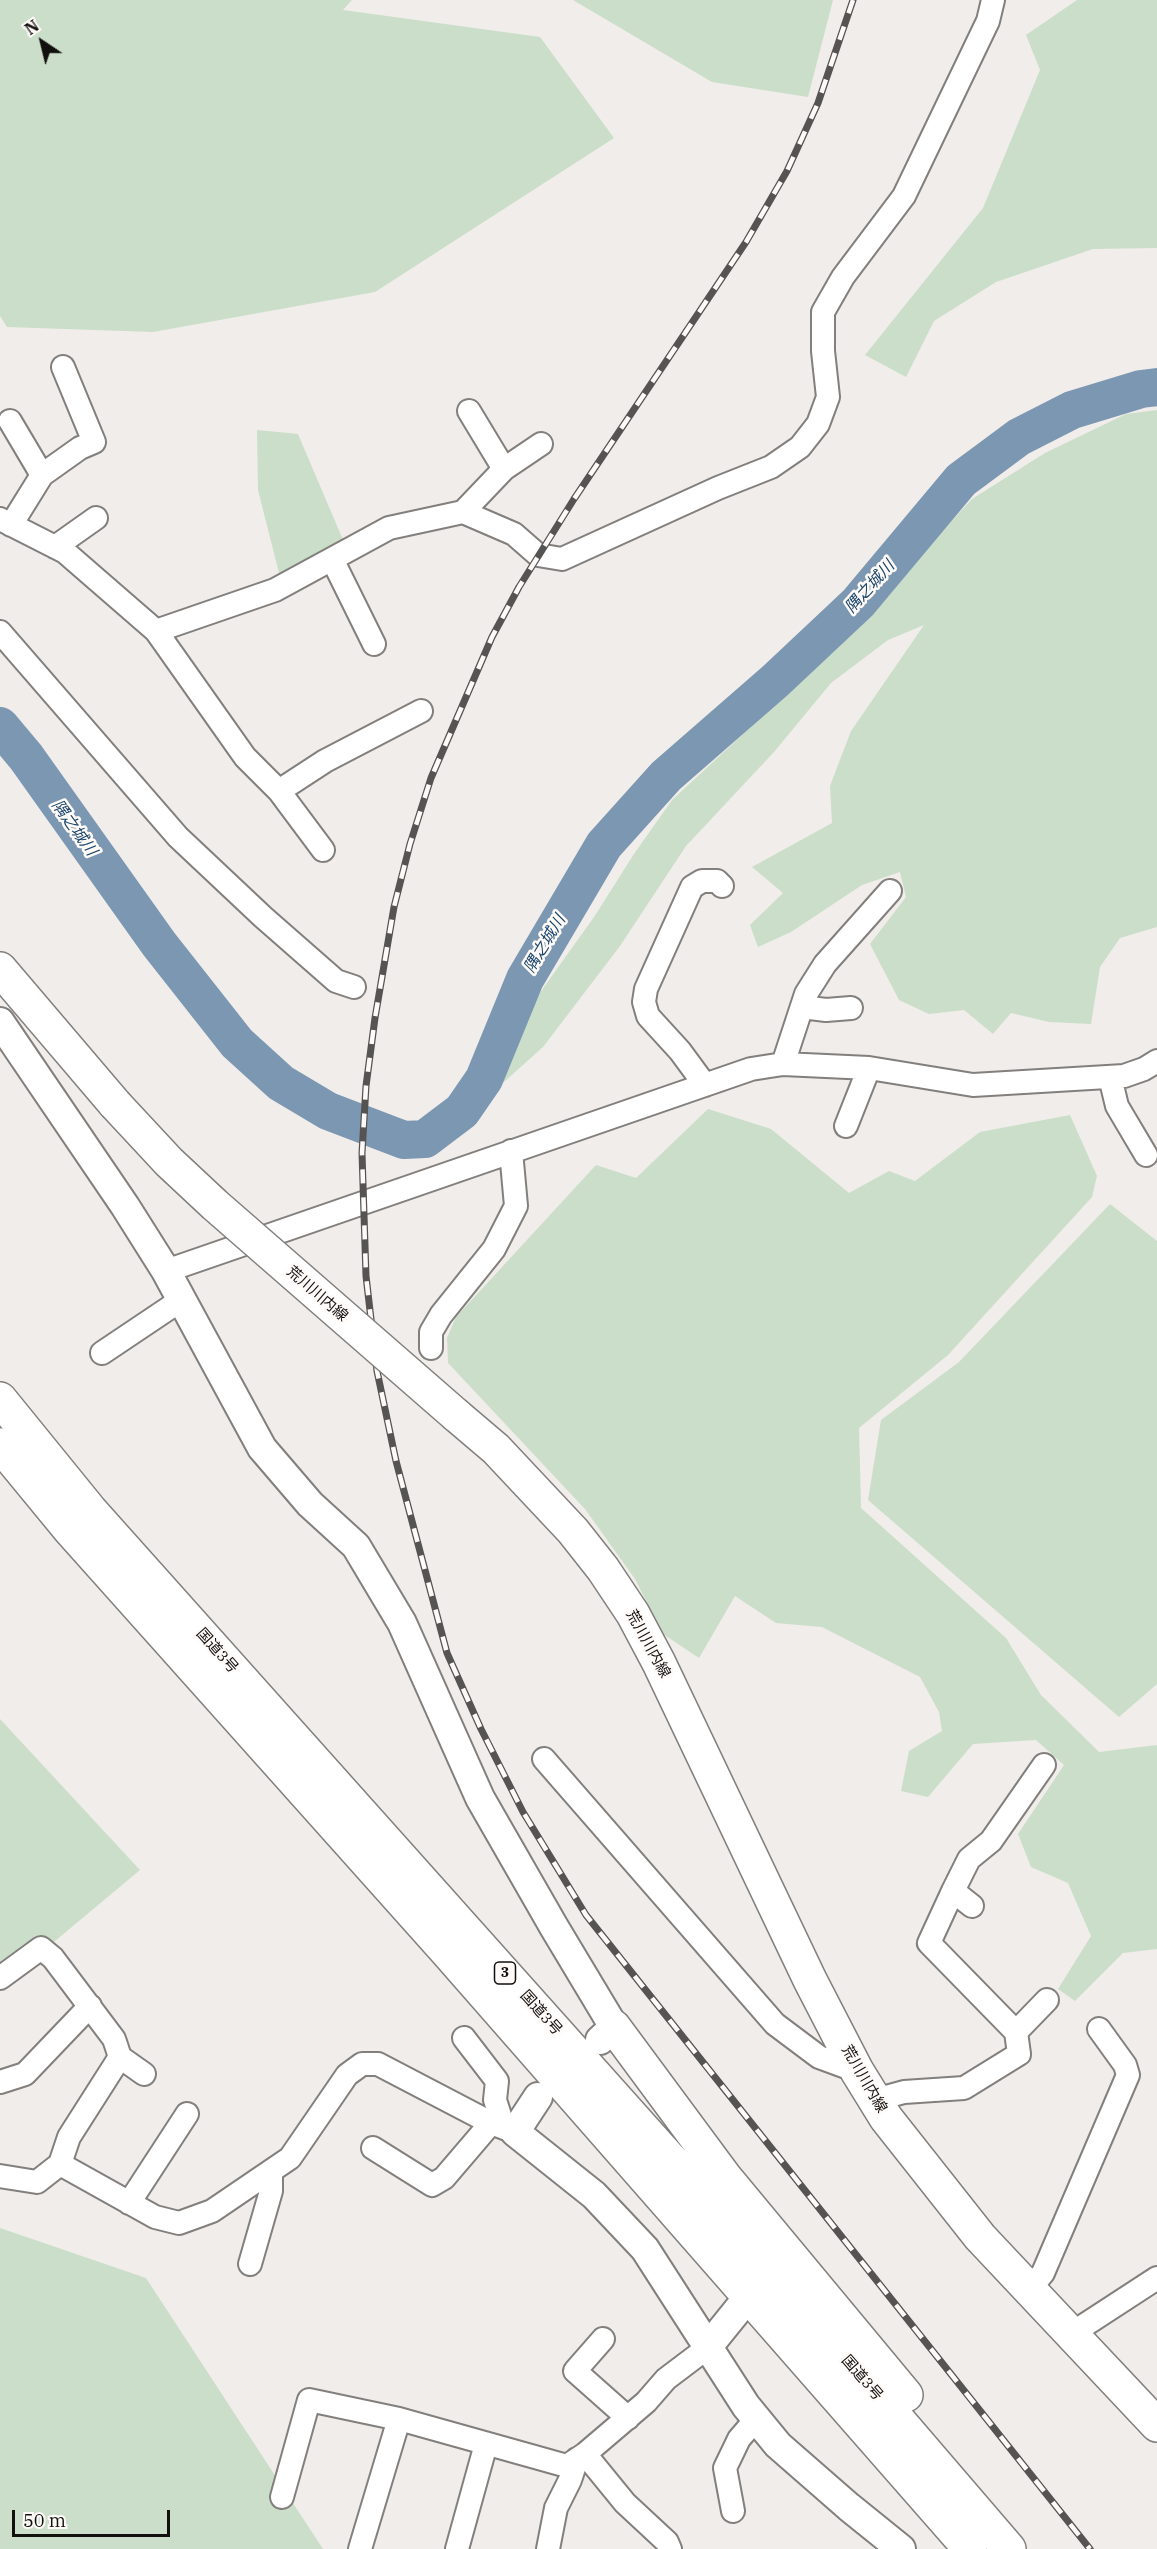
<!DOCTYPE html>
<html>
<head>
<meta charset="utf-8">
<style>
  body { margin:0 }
  #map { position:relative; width:1157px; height:2549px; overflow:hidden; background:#f0edea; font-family:"IBM Plex Serif",serif }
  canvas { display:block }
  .north { position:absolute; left:12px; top:12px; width:60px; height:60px; -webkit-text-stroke:4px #fefaf8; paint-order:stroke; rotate:325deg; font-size:16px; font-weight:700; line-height:24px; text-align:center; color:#11100f }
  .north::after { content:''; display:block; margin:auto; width:21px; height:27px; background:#11100f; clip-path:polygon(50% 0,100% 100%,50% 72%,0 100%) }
  .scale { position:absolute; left:12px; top:2510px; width:158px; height:27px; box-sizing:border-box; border:3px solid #11100f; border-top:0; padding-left:8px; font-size:18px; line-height:21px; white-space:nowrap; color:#11100f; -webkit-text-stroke:4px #fefaf8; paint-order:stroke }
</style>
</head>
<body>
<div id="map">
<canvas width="1157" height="2549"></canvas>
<div class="north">N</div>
<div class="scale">50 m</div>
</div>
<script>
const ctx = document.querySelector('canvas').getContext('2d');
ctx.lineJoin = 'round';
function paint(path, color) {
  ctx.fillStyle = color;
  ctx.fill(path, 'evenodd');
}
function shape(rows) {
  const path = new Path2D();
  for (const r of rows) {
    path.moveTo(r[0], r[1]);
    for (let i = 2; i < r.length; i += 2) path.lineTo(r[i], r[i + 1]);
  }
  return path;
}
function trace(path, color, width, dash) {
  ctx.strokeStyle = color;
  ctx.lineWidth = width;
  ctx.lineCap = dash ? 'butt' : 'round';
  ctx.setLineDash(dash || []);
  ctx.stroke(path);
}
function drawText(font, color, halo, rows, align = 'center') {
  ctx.font = font + ' "IBM Plex Serif","Noto Sans JP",serif';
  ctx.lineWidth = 5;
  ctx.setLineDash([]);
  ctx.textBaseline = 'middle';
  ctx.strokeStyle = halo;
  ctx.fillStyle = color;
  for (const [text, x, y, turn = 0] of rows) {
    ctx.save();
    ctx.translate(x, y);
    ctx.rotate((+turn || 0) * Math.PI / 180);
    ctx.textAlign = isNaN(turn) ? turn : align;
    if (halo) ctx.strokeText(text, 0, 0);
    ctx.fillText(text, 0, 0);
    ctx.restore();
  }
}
const green = shape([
  [0,0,352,0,343,10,540,37,614,138,375,292,153,332,7,327,0,316],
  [573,0,833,0,808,97,712,82],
  [1077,0,1157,0,1157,248,1093,249,996,282,934,321,906,377,865,355,983,208,1040,70,1026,35],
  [1157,410,1157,927,1120,938,1100,967,1091,1024,1049,1022,1011,1013,993,1034,964,1010,929,1014,899,1000,870,944,906,897,900,872,862,885,791,932,758,947,750,925,783,893,752,867,832,823,830,786,851,731,924,625,888,640,831,683,774,752,686,846,620,946,543,1047,486,1098,539,994,594,917,634,854,672,800,808,674,972,499,1045,453,1126,414],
  [257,430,298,434,343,540,279,573,258,490],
  [708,1109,771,1129,849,1193,889,1171,915,1181,980,1132,1070,1115,1097,1176,1092,1197,948,1355,859,1428,861,1508,1006,1638,1041,1695,1099,1752,1157,1745,1157,1949,1123,1953,1075,2001,1058,1989,1091,1936,1068,1883,1031,1867,1018,1834,1064,1765,1036,1740,973,1744,928,1797,901,1791,909,1751,942,1731,939,1712,920,1677,822,1627,776,1623,735,1596,699,1658,663,1634,635,1579,585,1509,448,1363,447,1338,456,1317,596,1165,636,1178],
  [1110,1204,1157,1241,1157,1684,1119,1717,868,1500,881,1420,959,1362],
  [0,1719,140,1870,0,1987],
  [0,2228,146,2278,323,2549,0,2549]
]);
const river = shape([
  [0,726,26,757,159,944,237,1043,281,1083,328,1111,404,1140,425,1139,462,1111,484,1079,525,979,604,845,666,776,775,681,858,603,961,480,1019,437,1072,410,1141,389,1157,387]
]);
const minor = shape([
  [469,411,504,469],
  [10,421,42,475,11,525],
  [42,475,80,448,94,442,63,367],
  [463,512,504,469,541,444],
  [0,519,65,552,156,631,275,590,389,528,463,512,514,534,538,555,562,559,718,488,771,467,800,447,818,424,828,397,823,351,823,312,843,277,904,196,988,21,993,0],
  [55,547,96,518],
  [332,559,374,644],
  [156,631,245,757,279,791,323,850],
  [0,632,178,837,263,917,336,981,354,987],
  [279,791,325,761,421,711],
  [802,1007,826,1010,851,1008],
  [783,1064,806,994,825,964,890,891],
  [1110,1077,1117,1106,1146,1155],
  [705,1085,680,1051,648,1016,644,1002,646,989,692,887,702,881,717,881,722,886],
  [846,1126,869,1068],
  [166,1271,751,1069,783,1064,869,1068,973,1085,1124,1076,1144,1069,1157,1061],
  [431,1348,431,1332,441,1315,494,1249,516,1206,511,1151],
  [102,1353,181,1300],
  [544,1759,775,2024,819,2057,857,2071],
  [953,1891,969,1859,991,1841,1044,1765],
  [972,1906,953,1891,929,1943,1016,2032],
  [0,1978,41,1948,53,1958,114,2039,120,2057,69,2137,60,2164],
  [464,2038,497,2081,495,2100,504,2128],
  [120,2057,144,2074],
  [0,2082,25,2074,90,2006],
  [875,2100,904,2092,964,2088,1019,2054,1016,2032,1047,2000],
  [373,2148,432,2185,444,2178,491,2123],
  [0,2176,37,2182,60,2164,155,2217,179,2223,212,2211,290,2158,347,2075,362,2064,378,2064,491,2123,515,2132],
  [129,2203,187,2114],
  [250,2264,271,2191,271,2173],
  [1029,2290,1043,2273,1128,2075,1125,2065,1099,2029],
  [1071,2334,1157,2278],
  [603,2339,575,2371,628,2418],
  [585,2454,625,2503,667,2542,670,2549],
  [282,2497,309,2400,399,2419,567,2466,585,2454,646,2402,666,2379,707,2348],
  [733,2511,725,2468,739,2439,756,2419],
  [360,2549,399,2419],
  [457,2549,486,2444],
  [548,2549,556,2508,570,2480,577,2459]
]);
const tertiary = shape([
  [0,1022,125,1206,166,1271,262,1448,310,1504,356,1546,402,1623,480,1798,554,1927,614,2027,600,2040],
  [538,2097,515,2132,594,2195,645,2249,746,2406,778,2445,849,2507,901,2549],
  [707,2348,749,2296,764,2282]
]);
const secondary = shape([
  [0,969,115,1104],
  [456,1415,496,1449,573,1531,603,1569,633,1614,659,1663,810,1980,857,2071,886,2118,980,2237,1157,2425]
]);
const trunk = shape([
  [0,1399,91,1511,773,2274,1009,2549],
  [0,1445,70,1530,448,1953,970,2549],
  [614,2027,725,2177,906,2395]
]);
const rail = shape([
  [853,0,818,103,787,171,746,242,574,499,519,587,492,637,431,778,410,844,394,907,375,1018,366,1086,362,1153,366,1276,377,1371,396,1461,447,1653,481,1729,523,1812,586,1915,1090,2549]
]);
const secondaryBridge = shape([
  [115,1104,169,1162,215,1205,456,1415]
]);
const shields = [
  [505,1973,21]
];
const shieldNames = [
  ["3",505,1973]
];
const streetNames = [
  ["荒川川内線",317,1294,41],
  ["荒川川内線",648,1644,61],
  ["国道3号",217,1651,48],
  ["国道3号",541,2013,48],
  ["荒川川内線",864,2079,60],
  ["国道3号",862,2378,49]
];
const waterNames = [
  ["隅之城川",870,587,-48],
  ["隅之城川",74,828,54],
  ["隅之城川",545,944,-59]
];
paint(green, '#cbdec9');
trace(river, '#7c97b1', 38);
trace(minor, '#827f7d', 26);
trace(tertiary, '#827f7d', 32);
trace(secondary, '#827f7d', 36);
trace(trunk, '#827f7d', 36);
trace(minor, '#fff', 22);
trace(tertiary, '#fff', 28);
trace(secondary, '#fff', 33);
trace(trunk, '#fff', 33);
trace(rail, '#565453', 7);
trace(rail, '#fefaf8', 4.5, [14]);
trace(secondaryBridge, '#827f7d', 36, []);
trace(secondaryBridge, '#fff', 33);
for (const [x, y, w] of shields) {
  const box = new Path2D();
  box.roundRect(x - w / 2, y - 11, w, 22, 4.5);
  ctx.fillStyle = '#fefaf8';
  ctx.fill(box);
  trace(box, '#11100f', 1.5);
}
drawText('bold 14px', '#11100f', null, shieldNames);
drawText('15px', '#11100f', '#fefaf8', streetNames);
drawText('italic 16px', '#19456a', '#fefaf8', waterNames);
</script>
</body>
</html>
